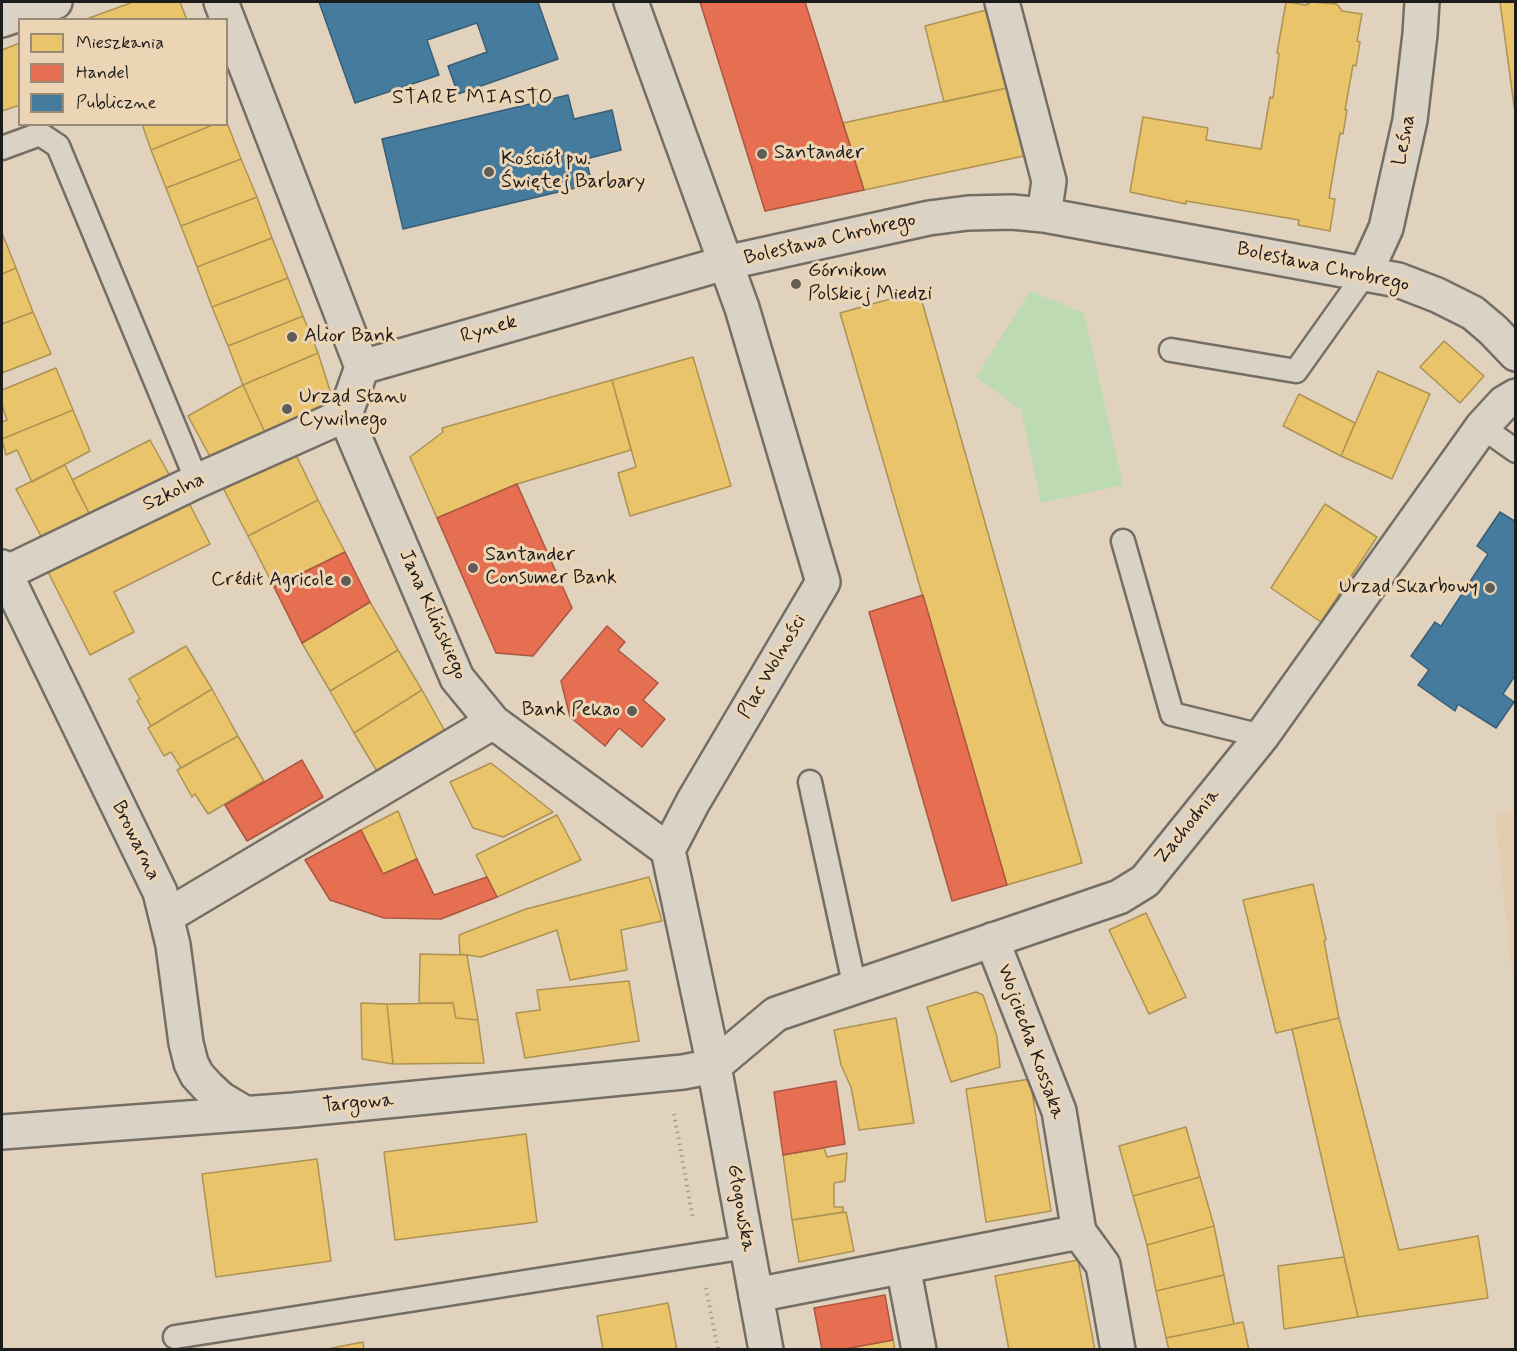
<!DOCTYPE html>
<html>
<head>
<meta charset="utf-8">
<style>
  body { margin:0 }
  #map { position:relative; width:1517px; height:1351px; overflow:hidden; background:#e1d2be; font-family:Mynerve,sans-serif }
  canvas { display:block }
  .frame { position:absolute; inset:0; border:3px solid #1c1c1c; pointer-events:none }
  .legend { position:absolute; left:18px; top:18px; width:210px; height:108px; box-sizing:border-box; background:#ecd5b5; border:2px solid #998b78; margin:0; padding:8px 10px; list-style:none; font-size:18px; color:#1c1c1c }
  .legend li { display:flex; align-items:center; gap:12px; height:30px }
  .legend b { width:30px; border:2px solid #998b78 }
</style>
</head>
<body>
<div id="map">
<canvas width="1517" height="1351"></canvas>
<div class="frame"></div>
<ul class="legend">
<li><b style="height:16px;background:#e9c46a"></b>Mieszkania</li>
<li><b style="height:16px;background:#e76f51"></b>Handel</li>
<li><b style="height:16px;background:#457b9d"></b>Publiczne</li>
</ul>
</div>
<script>
const ctx = document.querySelector('canvas').getContext('2d');
ctx.lineJoin = 'round';
function paint(path, color) {
  ctx.fillStyle = color;
  ctx.fill(path, 'evenodd');
}
function shape(rows) {
  const path = new Path2D();
  for (const r of rows) {
    path.moveTo(r[0], r[1]);
    for (let i = 2; i < r.length; i += 2) path.lineTo(r[i], r[i + 1]);
  }
  return path;
}
function trace(path, color, width, dash) {
  ctx.strokeStyle = color;
  ctx.lineWidth = width;
  ctx.lineCap = dash ? 'butt' : 'round';
  ctx.setLineDash(dash || []);
  ctx.stroke(path);
}
function drawText(font, color, halo, rows, align = 'center') {
  ctx.font = font + ' Mynerve,sans-serif';
  ctx.lineWidth = 6;
  ctx.setLineDash([]);
  ctx.textBaseline = 'middle';
  ctx.strokeStyle = halo;
  ctx.fillStyle = color;
  for (const [text, x, y, turn = 0] of rows) {
    ctx.save();
    ctx.translate(x, y);
    ctx.rotate((+turn || 0) * Math.PI / 180);
    ctx.textAlign = isNaN(turn) ? turn : align;
    if (halo) ctx.strokeText(text, 0, 0);
    ctx.fillText(text, 0, 0);
    ctx.restore();
  }
}
const built = shape([
  [1515,811,1516,811,1515,1001,1495,814]
]);
const green = shape([
  [1030,291,1084,313,1123,485,1041,503,1021,410,976,377]
]);
const homes = shape([
  [133,2,180,2,187,20,84,20,133,2],
  [1286,2,1306,5,1311,2,1337,4,1342,11,1362,14,1357,41,1360,42,1356,66,1353,65,1345,110,1347,110,1343,134,1340,133,1329,198,1335,199,1330,231,1298,225,1299,220,1186,201,1186,204,1130,192,1143,117,1208,128,1206,140,1261,149,1270,97,1273,98,1279,54,1277,53,1286,2],
  [1500,2,1516,2,1516,120,1500,2],
  [986,10,1007,88,944,102,925,26,986,10],
  [20,43,20,105,2,111,2,50,20,43],
  [1007,88,1024,156,864,190,843,123,1007,88],
  [226,120,241,159,166,188,151,150,215,124,226,124,226,120],
  [142,124,215,124,151,150,142,124],
  [241,159,257,197,181,226,166,188,241,159],
  [257,197,272,238,197,267,181,226,257,197],
  [2,233,16,268,2,274,2,233],
  [272,238,288,278,212,307,197,267,272,238],
  [16,268,33,312,2,324,2,274,16,268],
  [288,278,303,316,228,346,212,307,288,278],
  [919,291,1082,863,1007,885,840,313,919,291],
  [33,312,51,354,2,373,2,324,33,312],
  [303,316,318,353,243,385,228,346,303,316],
  [1444,341,1484,376,1460,403,1420,367,1444,341],
  [318,353,334,403,268,439,243,385,318,353],
  [693,357,731,486,630,516,618,473,636,467,612,380,693,357],
  [56,368,73,410,2,439,2,422,7,420,2,405,2,390,56,368],
  [1378,371,1430,394,1392,479,1341,456,1378,371],
  [612,380,631,450,517,484,437,518,410,457,443,432,442,428,612,380],
  [243,385,268,439,214,464,188,416,243,385],
  [1299,394,1355,423,1341,456,1283,426,1299,394],
  [73,410,90,451,32,482,17,450,6,455,2,439,73,410],
  [150,440,170,476,91,517,72,480,150,440],
  [294,451,318,500,248,536,222,486,294,451],
  [65,465,91,517,44,542,16,489,65,465],
  [186,497,210,544,114,592,134,632,90,655,45,566,186,497],
  [318,500,345,552,274,587,248,536,318,500],
  [1325,504,1377,537,1321,622,1271,588,1325,504],
  [370,602,398,650,330,691,302,643,370,602],
  [186,646,212,689,151,726,137,701,140,699,129,679,186,646],
  [398,650,422,690,354,733,330,691,398,650],
  [212,689,238,736,181,768,171,752,164,756,148,728,212,689],
  [422,690,446,733,378,773,354,733,422,690],
  [238,736,264,781,208,814,195,794,192,797,177,770,238,736],
  [491,763,553,812,503,837,473,828,450,782,491,763],
  [398,811,417,859,383,874,361,830,398,811],
  [557,815,581,860,497,897,476,855,557,815],
  [649,877,662,921,621,930,627,970,570,980,557,930,481,957,460,954,459,935,526,909,649,877],
  [1313,884,1326,940,1324,941,1339,1018,1276,1033,1243,900,1313,884],
  [1146,913,1186,997,1149,1014,1109,930,1146,913],
  [420,954,467,955,478,1020,456,1018,453,1003,419,1003,420,954],
  [629,981,639,1041,525,1058,516,1013,540,1010,537,990,629,981],
  [976,992,983,995,997,1037,1000,1067,951,1082,927,1007,976,992],
  [361,1003,387,1004,393,1064,362,1059,361,1003],
  [453,1003,456,1018,478,1020,484,1063,393,1064,387,1004,453,1003],
  [896,1018,914,1123,859,1130,851,1087,841,1065,834,1030,896,1018],
  [1339,1018,1399,1250,1478,1236,1488,1298,1358,1317,1292,1029,1339,1018],
  [1030,1079,1051,1211,986,1222,966,1089,1030,1079],
  [1186,1127,1200,1177,1133,1196,1119,1146,1186,1127],
  [526,1134,537,1222,395,1240,384,1152,526,1134],
  [824,1148,827,1157,847,1153,845,1181,834,1183,834,1207,843,1207,843,1212,792,1220,783,1155,824,1148],
  [317,1159,331,1261,216,1277,202,1174,317,1159],
  [1200,1177,1214,1226,1147,1245,1133,1196,1200,1177],
  [846,1212,854,1251,799,1262,792,1220,846,1212],
  [1214,1226,1224,1275,1156,1291,1147,1245,1214,1226],
  [1344,1257,1358,1317,1284,1329,1278,1266,1344,1257],
  [1078,1260,1095,1350,1009,1350,995,1276,1078,1260],
  [1224,1275,1234,1324,1166,1338,1156,1291,1224,1275],
  [668,1303,677,1350,603,1350,597,1316,668,1303],
  [1243,1322,1249,1350,1169,1350,1166,1338,1243,1322],
  [893,1340,895,1350,839,1350,893,1340],
  [363,1342,364,1350,322,1350,363,1342]
]);
const shops = shape([
  [700,2,805,2,864,190,765,211,700,2],
  [517,484,572,608,533,656,496,653,437,518,517,484],
  [345,552,370,602,302,643,274,587,345,552],
  [923,595,1007,885,952,901,869,612,923,595],
  [607,626,625,642,618,650,658,683,643,700,665,719,642,747,619,728,605,746,570,717,561,681,607,626],
  [302,760,323,797,247,841,225,805,302,760],
  [361,830,383,874,417,859,434,895,487,877,497,897,441,919,384,918,330,900,305,860,361,830],
  [836,1081,845,1144,783,1155,774,1092,836,1081],
  [885,1295,893,1340,839,1350,822,1350,814,1308,885,1295]
]);
const public = shape([
  [319,2,538,2,558,59,458,94,448,66,487,52,477,23,427,40,439,75,355,103,319,2],
  [568,95,574,119,612,110,621,150,586,159,592,184,403,229,382,139,568,95],
  [1500,512,1516,522,1516,674,1503,694,1514,702,1496,728,1458,704,1455,711,1418,685,1429,670,1411,656,1435,622,1441,626,1488,554,1477,546,1500,512]
]);
const path = shape([
  [674,1114,693,1219],
  [706,1288,718,1350]
]);
const service = shape([
  [2,148,40,134,58,146,197,481],
  [1171,350,1296,371,1365,274],
  [1482,427,1516,451],
  [1123,541,1172,714,1262,736],
  [810,782,855,988],
  [175,1337,747,1247]
]);
const pedestrian = shape([
  [221,2,362,367],
  [631,2,742,308,823,582,693,802,668,850,714,1066],
  [1002,2,1049,181,1044,215,1365,274],
  [2,20,55,2],
  [362,367,725,263,929,218,968,213,1012,212,1044,215],
  [362,367,345,415,457,678,493,722,668,850],
  [4,574,197,481,345,415],
  [167,916,493,722],
  [992,940,1059,1111,1079,1232,1103,1265,1118,1350],
  [903,1266,919,1350],
  [756,1295,1079,1232]
]);
const minor = shape([
  [1422,2,1420,34,1410,120,1386,228,1365,274,1398,280,1437,295,1473,313,1493,330,1516,354],
  [2,567,160,892,173,945,186,1043,191,1063,197,1075,208,1087,221,1099,243,1112],
  [714,1066,766,1350],
  [2,1132,294,1110,683,1072,714,1066,776,1014,1119,897,1145,881,1262,736,1482,427,1504,403,1516,396]
]);
const markers = [
  [762,154,6,"#615c55"],
  [489,172,6,"#615c55"],
  [796,284,6,"#615c55"],
  [292,337,6,"#615c55"],
  [287,409,6,"#615c55"],
  [473,568,6,"#615c55"],
  [346,581,6,"#615c55"],
  [1490,588,6,"#615c55"],
  [632,711,6,"#615c55"]
];
const streetNames = [
  ["Leśna",1405,140,-79],
  ["Bolesława Chrobrego",830,240,-13],
  ["Bolesława Chrobrego",1323,268,12],
  ["Rynek",489,330,-16],
  ["Szkolna",174,493,-25],
  ["Jana Kilińskiego",432,615,66],
  ["Plac Wolności",773,667,-60],
  ["Zachodnia",1188,827,-51],
  ["Browarna",135,841,64],
  ["Wojciecha Kossaka",1030,1042,70],
  ["Targowa",358,1104,-5],
  ["Głogowska",740,1208,80]
];
const poiNames = [
  ["Santander",774,154],
  ["Kościół pw.",501,160],
  ["Świętej Barbary",501,183],
  ["Górnikom",808,272],
  ["Polskiej Miedzi",808,295],
  ["Alior Bank",304,337],
  ["Urząd Stanu",299,398],
  ["Cywilnego",299,421],
  ["Santander",485,556],
  ["Consumer Bank",485,579],
  ["Crédit Agricole",334,581,"right"],
  ["Urząd Skarbowy",1478,588,"right"],
  ["Bank Pekao",620,711,"right"]
];
const neighbourhoodNames = [
  ["STARE MIASTO",473,99]
];
paint(built, '#e3ccb0');
paint(green, '#bddab3');
paint(homes, '#e9c46a');
trace(homes, '#ac9253', 1.5);
paint(shops, '#e76f51');
trace(shops, '#aa5641', 1.5);
paint(public, '#457b9d');
trace(public, '#395e76', 1.5);
trace(service, '#756e65', 27);
trace(pedestrian, '#756e65', 38);
trace(minor, '#756e65', 38);
trace(path, '#a59d94', 4, [1.5, 4.5]);
trace(service, '#dbd2c6', 22);
trace(pedestrian, '#dbd2c6', 33);
trace(minor, '#dbd2c6', 33);
for (const [x, y, r, color] of markers) {
  const dot = new Path2D();
  dot.arc(x, y, r, 0, 2 * Math.PI);
  ctx.fillStyle = color;
  ctx.fill(dot);
  trace(dot, '#ecd5b5', 2);
}
drawText('20px', '#1c1c1c', '#ecd5b5', streetNames);
drawText('20px', '#1c1c1c', '#ecd5b5', poiNames, 'left');
ctx.letterSpacing = '1.5px';
drawText('21px', '#1c1c1c', '#ecd5b5', neighbourhoodNames);
ctx.letterSpacing = '0px';
</script>
</body>
</html>
